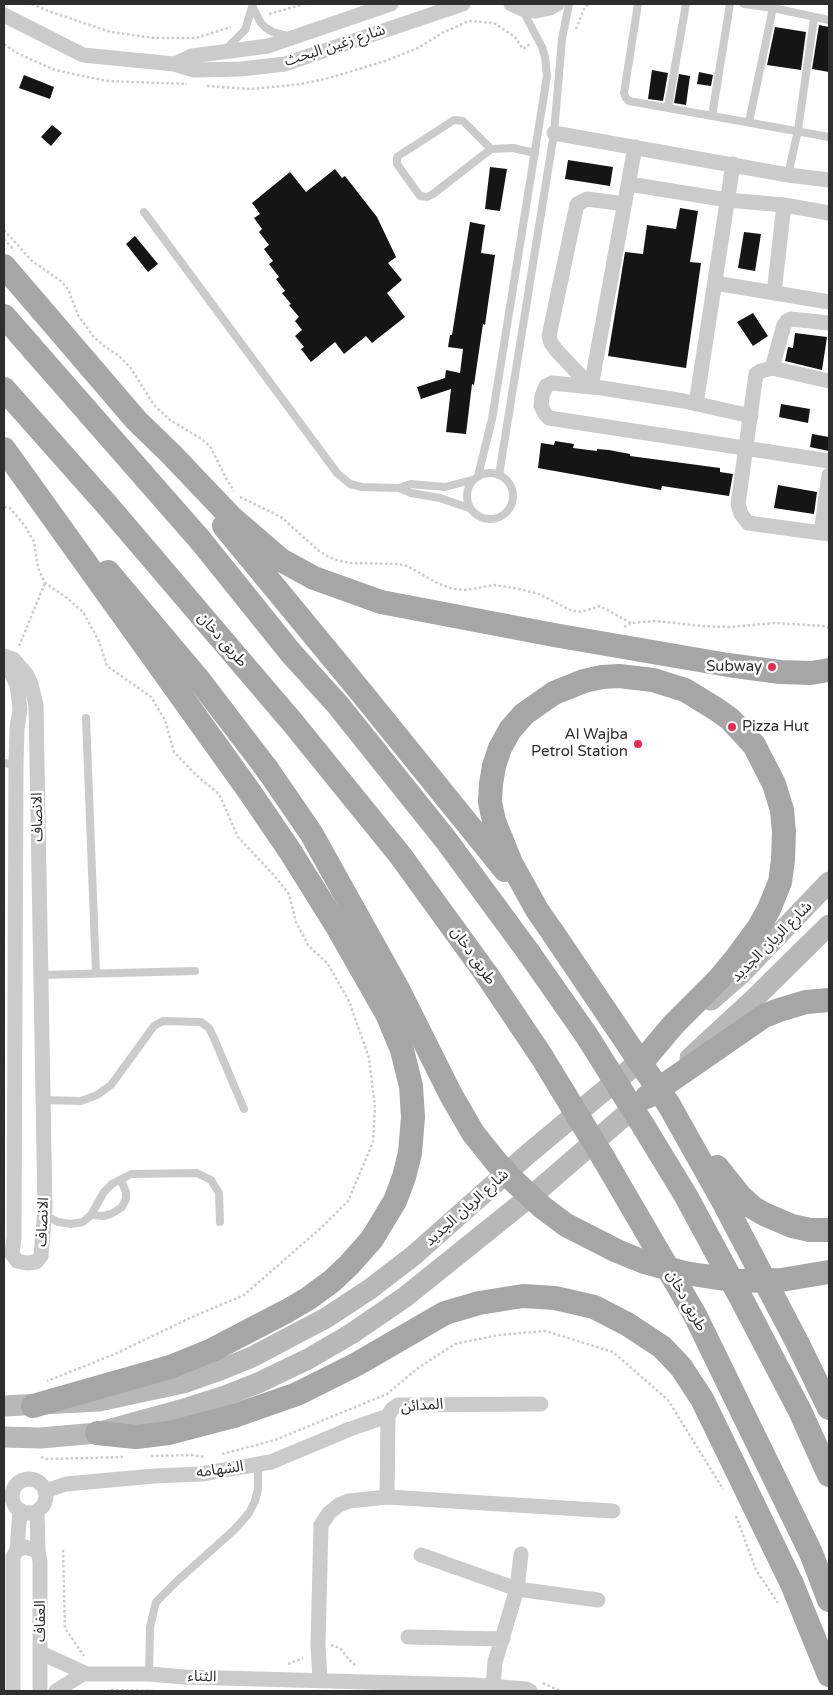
<!DOCTYPE html>
<html>
<head>
<meta charset="utf-8">
<style>
  body { margin:0 }
  #map { position:relative; width:833px; height:1695px; overflow:hidden; background:#fff; font-family:"Varela Round",sans-serif }
  canvas { display:block }
  .frame { position:absolute; inset:0; border:5px solid #2e2e2e; pointer-events:none }
</style>
</head>
<body>
<div id="map">
<canvas width="833" height="1695"></canvas>
<div class="frame"></div>
</div>
<script>
const ctx = document.querySelector('canvas').getContext('2d');
ctx.lineJoin = 'round';
function paint(path, color) {
  ctx.fillStyle = color;
  ctx.fill(path, 'evenodd');
}
function shape(rows) {
  const path = new Path2D();
  for (const r of rows) {
    if (r.length === 3) {
      path.moveTo(r[0] + r[2], r[1]);
      path.arc(r[0], r[1], r[2], 0, 2 * Math.PI);
      continue;
    }
    path.moveTo(r[0], r[1]);
    for (let i = 2; i < r.length; i += 2) path.lineTo(r[i], r[i + 1]);
  }
  return path;
}
function trace(path, color, width, dash) {
  ctx.strokeStyle = color;
  ctx.lineWidth = width;
  ctx.lineCap = dash ? 'butt' : 'round';
  ctx.setLineDash(dash || []);
  ctx.stroke(path);
}
function drawText(font, color, halo, rows, align = 'center') {
  ctx.font = font + ' "Varela Round","Noto Sans Arabic",sans-serif';
  ctx.lineWidth = 5;
  ctx.setLineDash([]);
  ctx.textBaseline = 'middle';
  ctx.strokeStyle = halo;
  ctx.fillStyle = color;
  for (const [text, x, y, turn = 0] of rows) {
    ctx.save();
    ctx.translate(x, y);
    ctx.rotate((+turn || 0) * Math.PI / 180);
    ctx.textAlign = isNaN(turn) ? turn : align;
    if (halo) ctx.strokeText(text, 0, 0);
    ctx.fillText(text, 0, 0);
    ctx.restore();
  }
}
const building = shape([
  [819,25,829,27,829,72,812,69],
  [775,27,806,32,801,70,767,65],
  [652,70,668,73,663,101,648,99],
  [699,72,713,75,711,86,697,84],
  [679,74,690,76,686,105,674,103],
  [24,75,54,87,50,99,19,88],
  [52,125,62,133,51,146,41,137],
  [568,160,613,167,610,186,565,179],
  [490,167,507,169,500,211,485,209],
  [335,169,342,178,345,176,377,217,396,257,388,263,402,280,387,293,405,317,372,343,366,336,344,354,335,342,311,362,301,349,304,347,295,336,302,330,295,321,299,317,289,305,291,304,282,293,285,291,276,279,279,277,269,264,273,261,264,249,269,245,259,232,262,229,254,218,260,214,252,203,290,172,306,192],
  [680,208,698,211,690,262,701,263,686,368,608,356,625,252,643,254,647,225,676,229],
  [470,222,485,225,481,253,495,255,485,325,483,324,474,385,472,384,466,434,446,432,451,389,421,399,417,387,445,378,446,370,460,373,463,349,448,347,450,335,452,335],
  [744,232,761,234,755,271,738,268],
  [135,236,158,264,148,272,126,244],
  [753,313,768,336,753,346,737,322],
  [795,333,827,337,822,370,785,361,788,347,793,348],
  [781,404,810,409,808,423,779,417],
  [812,434,829,437,829,451,810,447],
  [555,441,574,444,573,448,597,451,597,449,609,450,630,454,630,456,720,468,720,472,733,474,729,496,662,486,661,490,538,468,541,443,554,445],
  [778,485,817,492,814,514,774,508]
]);
const path = shape([
  [32,4,51,12,111,32,154,38,196,38,231,27],
  [269,14,304,4],
  [576,29,584,9,588,4],
  [4,44,17,53,55,70,107,81,187,84],
  [207,86,251,89,301,84,329,78,385,61,418,48,442,33,469,21,494,23,515,37,523,49,530,44],
  [4,230,32,261,61,281,68,289,78,315,93,336,105,347,118,355,130,367,154,405,170,420,200,438,210,446,226,478,234,491],
  [4,239,13,249],
  [240,497,281,517,319,551,329,557,337,560,350,563,398,564,407,566,439,584,454,589,466,590,494,585,515,588,539,594,570,610,581,612,600,606,631,623],
  [4,507,10,508,25,526,34,542,38,568,45,583,67,598,83,612,99,641,107,666,151,697,165,720,174,752,196,775,219,794,238,837,272,873,289,894,296,922,308,945,328,964,349,1001,369,1058,375,1108,373,1142,348,1201,322,1227,244,1295,190,1318,115,1354,47,1381],
  [624,627,631,623,656,621,702,626,730,627,775,623,824,626,829,628],
  [19,646,45,583],
  [222,1454,275,1440,387,1394,418,1368,455,1344,498,1335,545,1331,613,1352,668,1400,723,1489],
  [151,1456,191,1455,205,1457],
  [41,1457,47,1459,125,1457],
  [736,1516,756,1570,778,1603],
  [63,1550,65,1628,84,1656],
  [331,1645,340,1648,352,1663,357,1666],
  [288,1664,303,1658],
  [543,1683,560,1691],
  [111,1690,155,1691]
]);
const service = shape([
  [638,4,624,93,626,98,629,101,829,137],
  [744,4,773,8,829,20],
  [253,8,261,23,266,28,273,32,288,36],
  [227,48,245,30,253,4],
  [668,107,686,4],
  [712,116,730,4],
  [749,122,773,8],
  [491,149,463,121,454,120,403,153,397,157,397,164,420,196,427,197,433,194,491,149,513,148,535,153],
  [788,175,798,130,814,18],
  [144,212,337,473,350,484,362,487,399,488],
  [490,496,23],
  [499,475,554,133,562,39,569,4],
  [478,476,492,419,547,76,545,57,542,47,522,9],
  [469,508,440,498,411,493,399,488,411,484,445,487,472,480],
  [86,718,96,973],
  [4,763,16,765],
  [41,975,195,971],
  [43,1100,81,1101,97,1095,111,1085,154,1026,163,1021,201,1022,209,1028,213,1036,244,1109],
  [44,1215,58,1222,71,1224,83,1222,91,1215,104,1192,112,1184,131,1174,197,1173,211,1180,219,1193,220,1222],
  [91,1215,103,1216,111,1214,122,1207,126,1199,126,1192,121,1180],
  [149,1674,150,1627,156,1602,177,1581,234,1530,249,1513,255,1501,258,1489,258,1464]
]);
const minor = shape([
  [511,4,522,9,536,11,550,8,557,4],
  [4,15,83,55,174,64,194,70,241,69,285,64,463,4],
  [174,64,192,56,268,46,391,4],
  [554,133,788,175,829,180],
  [629,184,728,200,784,205,829,213],
  [715,283,829,302],
  [774,293,784,205],
  [772,368,784,325,787,321,791,319,829,323],
  [829,381,772,368,761,371,756,374,738,504,741,514,748,523,829,534],
  [591,387,557,351,551,343,549,336,577,204,587,199,625,204],
  [591,387,635,147],
  [696,404,733,164],
  [751,416,684,401,602,388,552,383,546,386,542,396,541,406,545,414,549,418,829,461],
  [821,533,829,475],
  [4,656,13,659,27,675,31,684,36,705,45,1208,41,1256,36,1262,27,1263,17,1261,12,1254,14,1238,16,765,17,728,20,709,17,685,4,658],
  [29,1496,17],
  [45,1491,66,1484,154,1476,201,1474,271,1462,350,1429,388,1416],
  [387,1497,388,1416,392,1409,398,1405,541,1404],
  [37,1511,38,1551],
  [17,1550,20,1510],
  [521,1554,517,1589,598,1600],
  [421,1555,517,1589,495,1662,493,1686],
  [408,1637,503,1639],
  [41,1653,87,1674,149,1674,185,1677,475,1685,526,1689,530,1691],
  [320,1680,318,1645,321,1525,329,1513,339,1505,349,1501,387,1497,613,1511],
  [13,1691,13,1557,17,1550,25,1547,38,1551,40,1561,40,1691],
  [56,1691,83,1674]
]);
const secondary = shape([
  [711,1000,741,974,829,882],
  [690,1058,755,998,829,925],
  [4,1406,99,1401,183,1383,220,1370,252,1357,326,1318,370,1289,413,1256,528,1154,652,1051],
  [4,1437,41,1438,97,1433,181,1410,225,1396,258,1383,308,1359,351,1334,405,1297,542,1187,645,1098]
]);
const primary = shape([
  [4,266,136,420,171,454,231,517,281,560,314,578,381,602,554,635,728,665,780,672,811,673,829,670],
  [4,316,201,541,291,653,338,705,446,840,529,953],
  [4,389,107,505,293,723,400,855,487,975],
  [4,449,247,788,290,851,338,928,387,1014,402,1050,411,1086,413,1117,410,1153,404,1177,395,1201,372,1239,349,1265,332,1281,309,1298,287,1311,212,1350,170,1367,33,1406],
  [224,526,361,692,505,870],
  [108,572,199,680,267,769],
  [553,933,537,910,511,863,494,821,490,802,491,784,494,766,500,748,510,730,524,714,554,693,584,681,602,677,619,676,653,680,685,690,716,709,730,719,754,745,774,784,782,810,784,832,783,860,780,882,769,909,759,927,734,961,719,979,673,1025,647,1056],
  [647,1097,764,1016,779,1010,806,1002,829,1000],
  [669,1105,724,1203,798,1344,829,1408],
  [644,1127,686,1196,741,1298,800,1411,829,1475],
  [604,1159,695,1315,811,1553,829,1600],
  [717,1167,741,1197,752,1207,764,1214,792,1226,810,1230,829,1230],
  [97,1433,136,1437,169,1433,234,1416,297,1394,357,1364,445,1313,479,1303,523,1296,555,1298,594,1307,627,1324,662,1347,681,1367,702,1399,792,1584,829,1675]
]);
const primaryBridge = shape([
  [267,769,311,833,398,989,451,1095,473,1133,497,1163,515,1182,542,1207,566,1225,617,1251,644,1262,685,1273,738,1281,781,1280,829,1272],
  [553,933,669,1105],
  [529,953,587,1036,644,1127],
  [487,975,542,1057,604,1159]
]);
const markers = [
  [772,667,5,"#ee2750"],
  [732,727,5,"#ee2750"],
  [638,744,5,"#ee2750"]
];
const streetNames = [
  ["شارع زغين البحث",335,46,-18],
  ["طريق دخان",222,640,49],
  ["الانصاف",38,817,-91],
  ["شارع الريان الجديد",772,942,-45],
  ["طريق دخان",473,956,55],
  ["شارع الريان الجديد",467,1208,-42],
  ["الانصاف",43,1222,-87],
  ["طريق دخان",686,1301,61],
  ["المدائن",422,1406,-4],
  ["الشهامه",220,1470,-8],
  ["العفاف",41,1621,-90],
  ["الثناء",202,1677,2]
];
const poiNames = [
  ["Subway",762,667],
  ["Pizza Hut",742,727,"left"],
  ["Al Wajba",628,735],
  ["Petrol Station",628,752]
];
paint(building, '#151515');
trace(path, '#cbcbcb', 2.5, [2.5, 2.5]);
trace(service, '#cbcbcb', 8);
trace(minor, '#cbcbcb', 15);
trace(secondary, '#b8b8b8', 21);
trace(primary, '#a6a6a6', 24);
trace(primaryBridge, '#a6a6a6', 24);
for (const [x, y, r, color] of markers) {
  const dot = new Path2D();
  dot.arc(x, y, r, 0, 2 * Math.PI);
  ctx.fillStyle = color;
  ctx.fill(dot);
  trace(dot, '#fff', 2);
}
drawText('15px', '#2e2e2e', '#fff', streetNames);
drawText('15px', '#2e2e2e', '#fff', poiNames, 'right');
</script>
</body>
</html>
